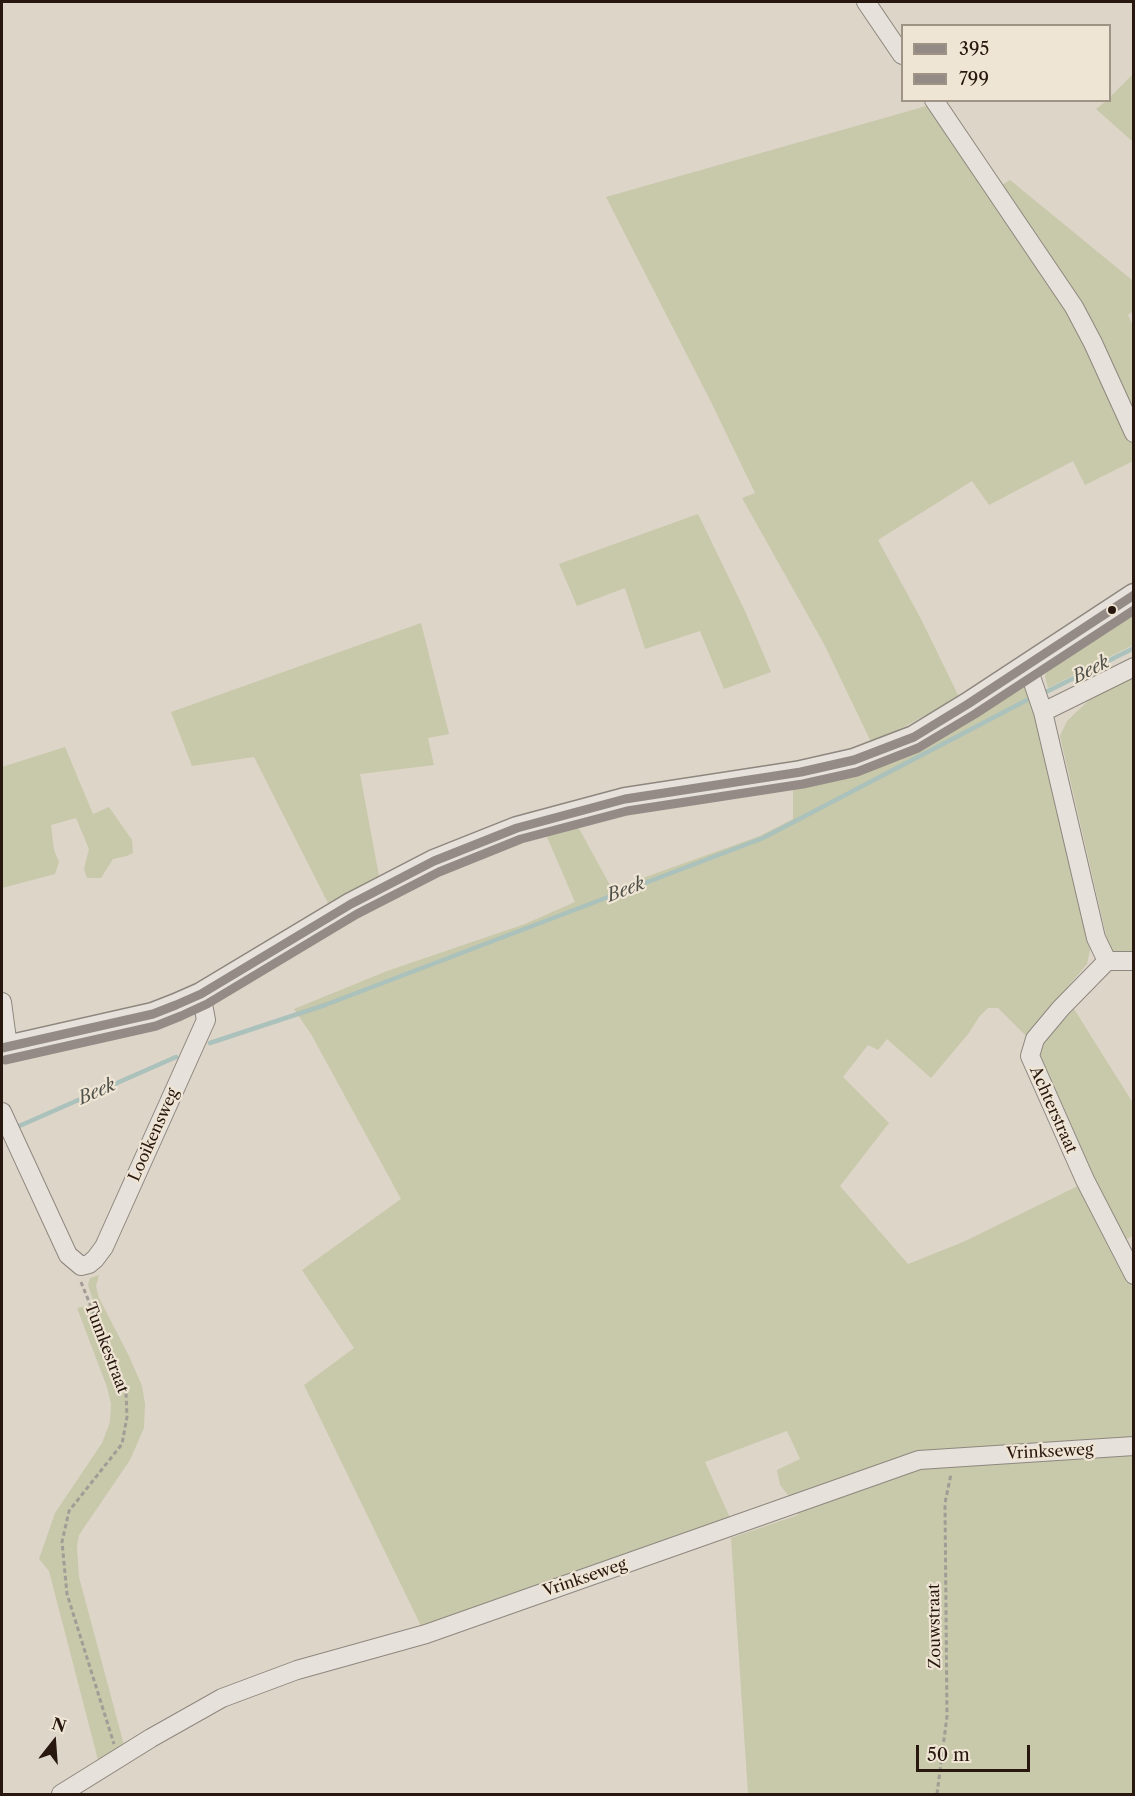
<!DOCTYPE html>
<html>
<head>
<meta charset="utf-8">
<style>
  body { margin:0 }
  #map { position:relative; width:1135px; height:1796px; overflow:hidden; background:#ddd5c8; font-family:"Libre Caslon Text",serif }
  canvas { display:block }
  .frame { position:absolute; inset:0; border:3px solid #28170e; pointer-events:none }
  .legend { position:absolute; left:901px; top:24px; width:210px; height:78px; box-sizing:border-box; background:#efe5d5; border:2px solid #9f9385; margin:0; padding:8px 10px; list-style:none; font-size:18px; color:#28170e }
  .legend li { display:flex; align-items:center; gap:12px; height:30px }
  .legend b { width:30px; border:2px solid #9f9385 }
  .north { position:absolute; left:24px; top:1712px; width:60px; height:60px; -webkit-text-stroke:4px #efe5d5; paint-order:stroke; rotate:17deg; font-size:16px; font-weight:700; line-height:24px; text-align:center; color:#28170e }
  .north::after { content:''; display:block; margin:auto; width:21px; height:27px; background:#28170e; clip-path:polygon(50% 0,100% 100%,50% 72%,0 100%) }
  .scale { position:absolute; left:916px; top:1745px; width:114px; height:27px; box-sizing:border-box; border:3px solid #28170e; border-top:0; padding-left:8px; font-size:18px; line-height:21px; white-space:nowrap; color:#28170e; -webkit-text-stroke:4px #efe5d5; paint-order:stroke }
</style>
</head>
<body>
<div id="map">
<canvas width="1135" height="1796"></canvas>
<div class="frame"></div>
<ul class="legend">
<li><b style="height:8px;background:#948b86"></b>395</li>
<li><b style="height:8px;background:#948b86"></b>799</li>
</ul>
<div class="north">N</div>
<div class="scale">50 m</div>
</div>
<script>
const ctx = document.querySelector('canvas').getContext('2d');
ctx.lineJoin = 'round';
function paint(path, color) {
  ctx.fillStyle = color;
  ctx.fill(path, 'evenodd');
}
function shape(rows) {
  const path = new Path2D();
  for (const r of rows) {
    path.moveTo(r[0], r[1]);
    for (let i = 2; i < r.length; i += 2) path.lineTo(r[i], r[i + 1]);
  }
  return path;
}
function trace(path, color, width, dash) {
  ctx.strokeStyle = color;
  ctx.lineWidth = width;
  ctx.lineCap = dash ? 'butt' : 'round';
  ctx.setLineDash(dash || []);
  ctx.stroke(path);
}
function drawText(font, color, halo, rows, align = 'center') {
  ctx.font = font + ' "Libre Caslon Text",serif';
  ctx.lineWidth = 4.5;
  ctx.setLineDash([]);
  ctx.textBaseline = 'middle';
  ctx.strokeStyle = halo;
  ctx.fillStyle = color;
  for (const [text, x, y, turn = 0] of rows) {
    ctx.save();
    ctx.translate(x, y);
    ctx.rotate((+turn || 0) * Math.PI / 180);
    ctx.textAlign = isNaN(turn) ? turn : align;
    if (halo) ctx.strokeText(text, 0, 0);
    ctx.fillText(text, 0, 0);
    ctx.restore();
  }
}
const green = shape([
  [1133,74,1133,142,1096,109,1106,101,1110,100,1110,97],
  [930,105,1060,298,1081,335,1134,446,1133,461,1085,485,1073,461,989,505,972,481,878,540,921,619,959,697,872,744,824,644,742,498,755,493,711,402,606,197],
  [1010,180,1132,280,1133,279,1133,311,1128,315,1133,326,1133,411,1130,412,1096,329,997,188],
  [698,514,745,611,771,672,724,689,700,631,645,649,625,588,577,606,559,564],
  [1133,606,1133,645,1048,688,1045,676,1052,661],
  [421,623,449,734,428,738,434,765,360,774,379,876,328,903,254,757,192,766,171,712],
  [1133,676,1134,952,1116,954,1111,950,1107,939,1060,736,1067,721,1088,701],
  [1024,681,1033,709,1090,950,1087,964,1026,1036,998,1008,988,1008,979,1017,969,1033,931,1078,887,1039,878,1050,868,1045,843,1077,889,1123,840,1186,908,1264,963,1242,1082,1184,1133,1284,1133,1794,748,1794,731,1538,798,1515,788,1495,780,1485,777,1470,800,1459,787,1431,705,1462,731,1520,422,1628,304,1385,354,1348,302,1270,401,1199,311,1034,294,1009,387,971,525,924,575,902,544,830,575,821,612,889,760,836,793,819,793,785,859,769],
  [65,747,93,814,109,807,132,840,133,853,127,856,113,859,101,878,87,878,84,869,89,849,76,818,51,825,54,850,59,862,55,874,2,888,2,767],
  [1074,1009,1133,1103,1133,1236,1122,1241,1043,1070,1040,1053,1043,1043],
  [99,1275,96,1286,99,1298,129,1356,142,1386,145,1404,144,1428,130,1460,79,1535,77,1547,79,1577,124,1745,98,1760,49,1571,39,1559,55,1513,102,1443,110,1422,111,1404,107,1387,77,1308,94,1304,88,1285,90,1278]
]);
const stream = shape([
  [1048,691,1134,648],
  [210,1043,325,1005,763,838,1027,700],
  [17,1127,176,1057]
]);
const path = shape([
  [81,1282,126,1393,127,1417,122,1444,69,1511,62,1542,67,1594,114,1744],
  [937,1794,947,1716,945,1503,951,1474]
]);
const minor = shape([
  [866,2,902,55],
  [934,100,1074,307,1093,343,1134,433],
  [1027,665,1043,712,1096,938,1107,961],
  [1043,712,1134,667],
  [1107,961,1061,1008,1035,1039,1030,1056,1085,1180,1134,1275],
  [1107,961,1134,961],
  [2,1002,8,1047],
  [2,1112,68,1255,81,1266,89,1264,95,1259,104,1247,206,1020,201,994],
  [61,1794,151,1738,222,1698,297,1670,426,1634,919,1460,1134,1446]
]);
const tertiary = shape([
  [2,1048,153,1014,176,1005,201,994,351,904,434,861,517,828,625,799,801,772,854,760,914,737,968,704,1134,595]
]);
const bus1 = shape([
  [2,1048,153,1014,176,1005,201,994,351,904,434,861,517,828,625,799,801,772,854,760,914,737,968,704,1134,595]
]);
const bus2 = shape([
  [5,1060,156,1026,181,1016,207,1004,357,914,439,872,521,839,627,811,803,784,857,772,918,748,975,714,1134,610]
]);
const markers = [
  [1112,610,5,"#28170e"]
];
const streetNames = [
  ["Achterstraat",1053,1110,66],
  ["Looikensweg",154,1135,-66],
  ["Tumkestraat",106,1348,69],
  ["Vrinkseweg",1050,1452,-3],
  ["Vrinkseweg",585,1578,-19],
  ["Zouwstraat",935,1626,-91]
];
const waterNames = [
  ["Beek",1091,670,-27],
  ["Beek",626,890,-21],
  ["Beek",97,1092,-24]
];
paint(green, '#c8c8aa');
trace(stream, '#abc1bb', 4.5);
trace(minor, '#8e877f', 20);
trace(tertiary, '#8e877f', 25);
trace(path, '#a29c96', 3, [4.5, 3]);
trace(minor, '#e6e1da', 18);
trace(tertiary, '#e6e1da', 22);
trace(bus1, '#948b86', 9);
trace(bus2, '#948b86', 9);
for (const [x, y, r, color] of markers) {
  const dot = new Path2D();
  dot.arc(x, y, r, 0, 2 * Math.PI);
  ctx.fillStyle = color;
  ctx.fill(dot);
  trace(dot, '#efe5d5', 2);
}
drawText('16px', '#28170e', '#efe5d5', streetNames);
drawText('italic 18px', '#4e5048', '#efe5d5', waterNames);
</script>
</body>
</html>
